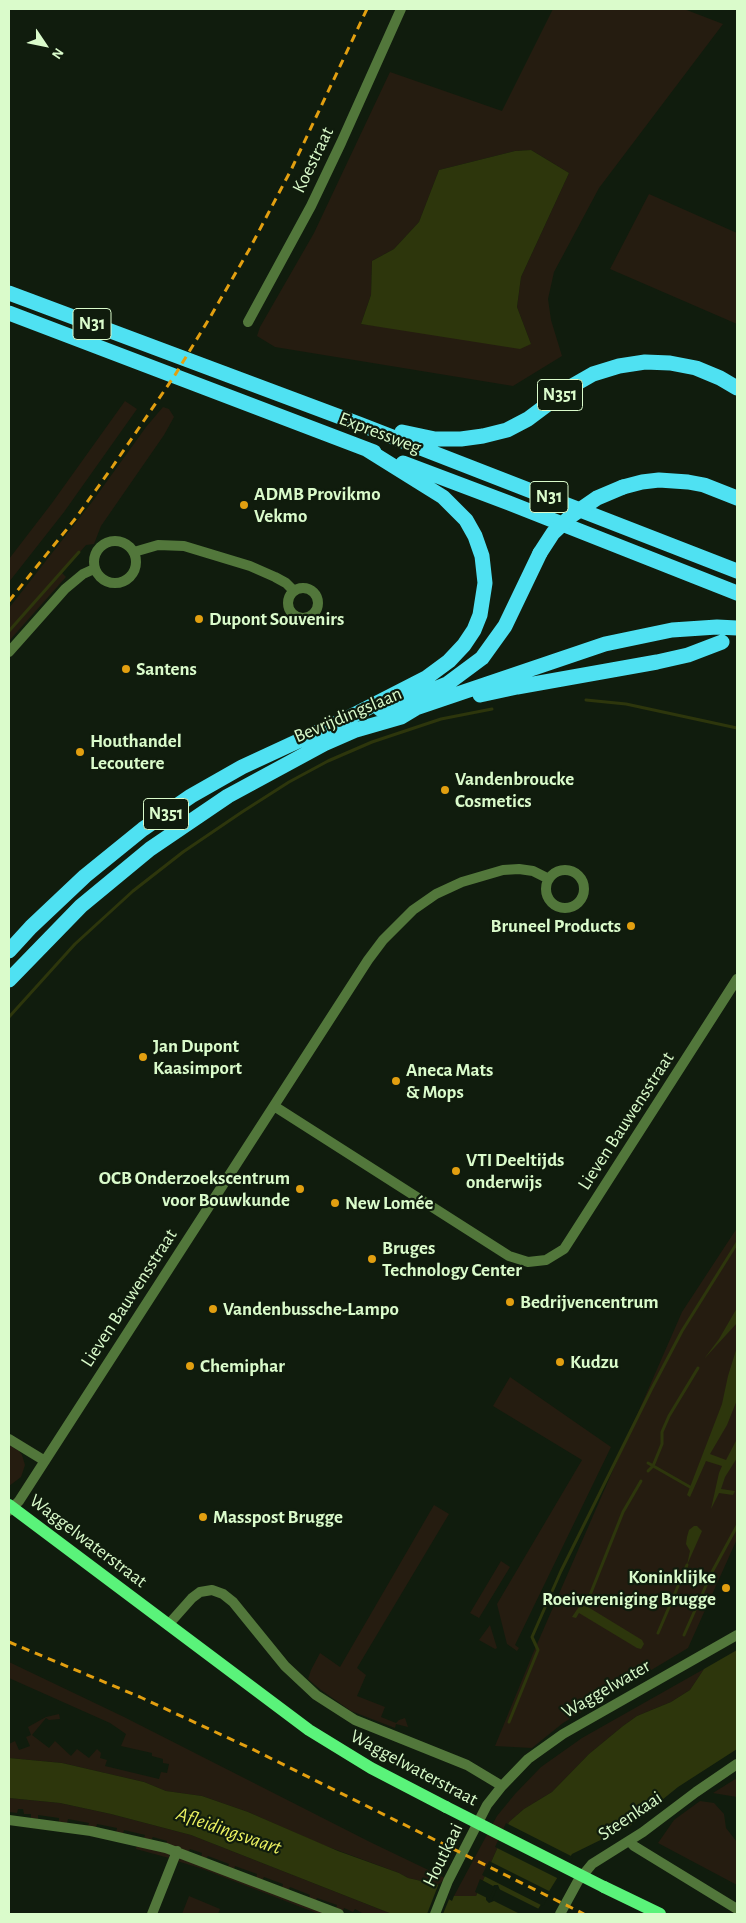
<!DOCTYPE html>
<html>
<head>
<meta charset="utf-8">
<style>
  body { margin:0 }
  #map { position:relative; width:746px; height:1923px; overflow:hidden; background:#101c0d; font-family:"Alegreya Sans",sans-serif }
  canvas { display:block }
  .frame { position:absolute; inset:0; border:10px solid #dafbcb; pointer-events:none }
  .north { position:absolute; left:20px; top:20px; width:50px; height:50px; -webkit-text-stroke:4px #101c0d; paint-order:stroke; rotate:124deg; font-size:14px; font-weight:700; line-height:20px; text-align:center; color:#dafbcb }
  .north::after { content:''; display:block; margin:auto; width:18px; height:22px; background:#dafbcb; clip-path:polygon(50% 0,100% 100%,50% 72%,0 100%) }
</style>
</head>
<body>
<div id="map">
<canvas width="746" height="1923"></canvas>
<div class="frame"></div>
<div class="north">N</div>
</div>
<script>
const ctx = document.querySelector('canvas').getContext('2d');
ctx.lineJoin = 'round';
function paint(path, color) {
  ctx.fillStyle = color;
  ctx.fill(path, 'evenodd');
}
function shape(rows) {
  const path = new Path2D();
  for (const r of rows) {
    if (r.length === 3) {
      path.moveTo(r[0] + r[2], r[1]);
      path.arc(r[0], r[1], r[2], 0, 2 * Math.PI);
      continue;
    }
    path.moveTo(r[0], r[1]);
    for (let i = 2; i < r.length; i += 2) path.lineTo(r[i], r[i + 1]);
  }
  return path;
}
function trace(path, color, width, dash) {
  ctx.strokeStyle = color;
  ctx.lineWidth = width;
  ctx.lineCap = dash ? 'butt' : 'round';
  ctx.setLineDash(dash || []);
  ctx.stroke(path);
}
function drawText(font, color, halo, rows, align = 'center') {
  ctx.font = font + ' "Alegreya Sans",sans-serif';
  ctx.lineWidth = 4.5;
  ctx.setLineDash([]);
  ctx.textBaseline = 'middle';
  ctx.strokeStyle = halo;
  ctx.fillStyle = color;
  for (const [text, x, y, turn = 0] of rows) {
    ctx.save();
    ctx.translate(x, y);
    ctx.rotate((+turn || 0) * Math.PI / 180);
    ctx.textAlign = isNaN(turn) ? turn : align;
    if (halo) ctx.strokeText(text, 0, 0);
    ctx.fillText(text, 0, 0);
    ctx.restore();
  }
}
const green = shape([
  [553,9,684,9,723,24,599,188,554,272,548,299,551,320,562,356,513,386,275,347,257,336,260,327,314,233,390,72,502,111],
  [531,150,569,173,521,277,517,307,531,344,361,324,371,295,372,261,394,249,419,222,439,170,515,151],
  [649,194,737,233,737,324,610,269],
  [125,401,137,409,64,512,9,582,9,559,52,503],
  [163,407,169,409,174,417,164,435,101,526,94,544,86,545,62,573,66,577,9,641,9,608,92,502,146,427],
  [737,1228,737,1539,688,1648,563,1723,532,1748,495,1746,534,1651,682,1312],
  [510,1377,611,1447,515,1645,519,1648,517,1651,507,1644,497,1604,582,1460,493,1406],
  [9,1445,19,1451,22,1455,25,1465,21,1477,9,1486],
  [434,1505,449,1514,357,1668,366,1675,357,1696,385,1707,381,1717,396,1723,399,1720,405,1718,408,1727,396,1724,395,1728,351,1711,321,1690,308,1679,311,1670,320,1653,340,1667],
  [501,1561,510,1567,479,1618,470,1613],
  [490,1625,497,1648,495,1649,479,1640],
  [9,1662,124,1717,370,1842,445,1878,439,1885,408,1878,399,1873,323,1845,248,1812,202,1796,166,1791,144,1782,62,1763,9,1758,9,1744,15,1741,19,1750,30,1746,26,1737,31,1735,28,1727,46,1717,59,1714,60,1719,49,1720,46,1718,32,1735,49,1748,55,1741,71,1756,77,1749,89,1758,97,1749,101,1753,100,1758,107,1760,105,1766,159,1779,161,1772,167,1773,169,1764,163,1763,163,1759,152,1756,152,1753,121,1746,126,1734,110,1723,9,1678],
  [704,1669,690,1690,671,1702,637,1716,623,1726,589,1754,552,1792,524,1809,509,1822,476,1896,454,1896,497,1816,515,1794,541,1767,582,1738],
  [737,1778,737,1797,713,1793],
  [9,1798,60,1803,111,1814,191,1835,392,1914,364,1914,355,1909,353,1912,344,1908,343,1911,336,1909,337,1905,317,1898,316,1901,309,1898,310,1895,290,1887,288,1890,282,1888,283,1884,264,1877,262,1880,256,1878,257,1874,235,1866,234,1869,228,1867,229,1864,208,1856,206,1859,201,1857,202,1853,190,1849,188,1852,166,1844,167,1841,153,1837,151,1840,144,1838,145,1835,124,1830,123,1834,116,1833,117,1828,97,1824,96,1828,88,1826,89,1823,68,1819,67,1823,59,1822,59,1818,38,1815,38,1819,31,1818,31,1814,24,1814,23,1809,18,1809,17,1813,9,1812],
  [700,1801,714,1803,724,1814,726,1828,737,1842,737,1885,658,1843,674,1820],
  [137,1845,164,1851,169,1854,169,1858,136,1849],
  [181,1858,328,1914,319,1914,200,1868,177,1861],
  [189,1896,220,1909,218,1914,182,1914]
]);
const water = shape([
  [531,150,569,173,521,277,517,307,531,344,520,349,361,324,371,295,372,261,394,249,419,222,439,170,515,151],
  [737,1308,737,1323,704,1359,719,1339],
  [737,1347,737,1400,727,1425,710,1454,726,1460,737,1439,737,1458,725,1477,721,1489,735,1491,733,1495,719,1493,711,1509,719,1473,722,1466,706,1461,690,1497,687,1495,722,1404,728,1376],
  [694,1526,697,1526,702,1531,687,1565,690,1551,686,1544,687,1537,689,1530],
  [580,1605,588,1607,642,1640,644,1644,641,1649,637,1648,579,1613,576,1618,572,1617],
  [737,1650,737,1749,678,1787,631,1825,572,1854,535,1914,392,1914,191,1835,111,1814,60,1803,9,1798,9,1758,62,1763,144,1782,166,1791,202,1796,248,1812,338,1851,399,1873,408,1878,439,1885,447,1898,452,1901,454,1896,476,1896,509,1822,524,1809,552,1792,589,1754,623,1726,637,1716,671,1702,690,1690,704,1669],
  [494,1885,498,1885,500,1890,494,1901,489,1903,486,1900,486,1897]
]);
const pier = shape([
  [506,1823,573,1857,559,1879,495,1847],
  [489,1861,551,1892,543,1906,482,1875],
  [480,1879,495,1887,489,1899,475,1892],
  [439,1883,450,1897,443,1914,427,1914],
  [497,1888,541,1910,538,1914,520,1914,492,1900]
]);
const stream = shape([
  [9,631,79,552],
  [586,700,626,704,737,728],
  [9,1017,75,944,133,891,183,852,242,812,289,782,328,761,372,742,441,719,492,709],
  [648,1463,690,1487],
  [648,1471,653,1466,662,1444,662,1432,669,1416,698,1368],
  [590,1595,623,1512,641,1481],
  [658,1633,687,1565],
  [684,1635,712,1572,737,1526],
  [509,1722,538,1650,532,1637,561,1571,651,1390,682,1331,737,1243]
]);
const minor = shape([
  [248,322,311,206,341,143,401,9],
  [115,562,21],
  [134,552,158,545,184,546,250,566,275,577,286,583,294,591],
  [303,603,15],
  [9,652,65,589,83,574,94,569],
  [565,889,19],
  [274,1106,509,1256,528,1262,546,1260,564,1249,573,1235,737,979],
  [9,1439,45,1461],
  [9,1511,19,1501,368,960,383,940,413,910,436,894,462,882,503,870,519,869,533,871,549,879],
  [168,1625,192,1598,200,1592,212,1590,223,1594,233,1602,285,1666,316,1695,355,1720,467,1765,502,1786],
  [9,1820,91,1831,166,1848,339,1914],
  [629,1841,634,1846,737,1909],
  [152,1914,177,1851],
  [435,1914,448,1881,487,1805,502,1786,528,1759,563,1734,737,1635],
  [560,1914,578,1881,592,1864,643,1832,696,1792,737,1764]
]);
const major = shape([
  [9,1505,309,1730,371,1768,446,1807],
  [604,1887,660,1914]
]);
const highway = shape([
  [9,293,359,424,737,571],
  [9,313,374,452],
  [402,432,435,439,461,439,483,436,507,430,528,419,572,386,593,374,619,366,645,362,670,363,696,368,720,378,737,388],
  [403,463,509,503,737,593],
  [623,487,642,482,659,480,688,482,704,485,737,498],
  [480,695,517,687,657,662,688,655,722,642],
  [380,709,408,700,447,684,482,658,505,626,540,553],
  [9,951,31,927,85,876,143,829,191,796,242,767,350,717,426,678,449,661,464,645,474,630,480,615,485,583,482,556,475,536,466,520,443,497,366,449],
  [9,980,81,906,150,849,228,796,324,744,356,730,401,717,416,708,605,644,672,630,717,627,737,628]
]);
const rail = shape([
  [9,601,75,519,113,466,175,375,209,319,249,250,292,168,367,9],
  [9,1642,140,1697,252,1749,584,1914]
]);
const majorBridge = shape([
  [446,1807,604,1887]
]);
const highwayBridge = shape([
  [540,553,553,533,571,516,597,498,623,487]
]);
const markers = [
  [244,505,5,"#e29f10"],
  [199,619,5,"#e29f10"],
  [126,669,5,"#e29f10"],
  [80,752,5,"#e29f10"],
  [445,790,5,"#e29f10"],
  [631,926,5,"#e29f10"],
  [143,1057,5,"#e29f10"],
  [396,1081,5,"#e29f10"],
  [456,1171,5,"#e29f10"],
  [300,1189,5,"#e29f10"],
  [335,1203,5,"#e29f10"],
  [372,1259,5,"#e29f10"],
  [510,1302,5,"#e29f10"],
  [213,1309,5,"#e29f10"],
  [560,1362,5,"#e29f10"],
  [190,1366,5,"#e29f10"],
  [203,1517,5,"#e29f10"],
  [726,1588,5,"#e29f10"]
];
const shields = [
  [92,324,38],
  [560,395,45],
  [549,497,38],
  [166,814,45]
];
const shieldNames = [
  ["N31",92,324],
  ["N351",560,395],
  ["N31",549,497],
  ["N351",166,814]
];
const streetNames = [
  ["Koestraat",313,160,-64],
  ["Expressweg",380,433,21],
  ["Bevrijdingslaan",348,715,-23],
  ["Lieven Bauwensstraat",626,1121,-57],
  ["Lieven Bauwensstraat",129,1298,-57],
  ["Waggelwaterstraat",88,1541,37],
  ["Waggelwater",606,1689,-30],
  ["Waggelwaterstraat",414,1768,28],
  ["Steenkaai",630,1816,-34],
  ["Houtkaai",443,1855,-64]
];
const poiNames = [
  ["ADMB Provikmo",254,494],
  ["Vekmo",254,516],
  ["Dupont Souvenirs",209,619],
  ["Santens",136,669],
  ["Houthandel",90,741],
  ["Lecoutere",90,763],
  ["Vandenbroucke",455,779],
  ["Cosmetics",455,801],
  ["Bruneel Products",621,926,"right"],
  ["Jan Dupont",153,1046],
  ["Kaasimport",153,1068],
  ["Aneca Mats",406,1070],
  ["& Mops",406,1092],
  ["VTI Deeltijds",466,1160],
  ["onderwijs",466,1182],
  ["OCB Onderzoekscentrum",290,1178,"right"],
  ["voor Bouwkunde",290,1200,"right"],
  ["New Lomée",345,1203],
  ["Bruges",382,1248],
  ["Technology Center",382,1270],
  ["Bedrijvencentrum",520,1302],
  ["Vandenbussche-Lampo",223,1309],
  ["Kudzu",570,1362],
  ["Chemiphar",200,1366],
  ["Masspost Brugge",213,1517],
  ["Koninklijke",716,1577,"right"],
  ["Roeivereniging Brugge",716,1599,"right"]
];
const waterNames = [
  ["Afleidingsvaart",229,1831,19]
];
paint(green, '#251c10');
paint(water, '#2d360c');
paint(pier, '#101c0d');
trace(stream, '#2d360c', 3);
trace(minor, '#52773b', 10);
trace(major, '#5af37a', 12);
trace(highway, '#4fe1f2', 15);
trace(rail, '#e29f10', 3, [8, 6]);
trace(majorBridge, '#5af37a', 12);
trace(highwayBridge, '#4fe1f2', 15);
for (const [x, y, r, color] of markers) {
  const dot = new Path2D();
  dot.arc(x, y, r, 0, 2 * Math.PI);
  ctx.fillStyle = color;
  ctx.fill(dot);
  trace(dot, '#101c0d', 2);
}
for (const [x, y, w] of shields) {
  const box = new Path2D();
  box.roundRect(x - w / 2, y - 15.5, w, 31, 4);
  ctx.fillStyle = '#101c0d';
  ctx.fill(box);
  trace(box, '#dafbcb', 1);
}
drawText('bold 18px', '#dafbcb', null, shieldNames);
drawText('19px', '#dafbcb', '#101c0d', streetNames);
drawText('bold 19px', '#dafbcb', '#101c0d', poiNames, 'left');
drawText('italic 20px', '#edf361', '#101c0d', waterNames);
</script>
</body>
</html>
